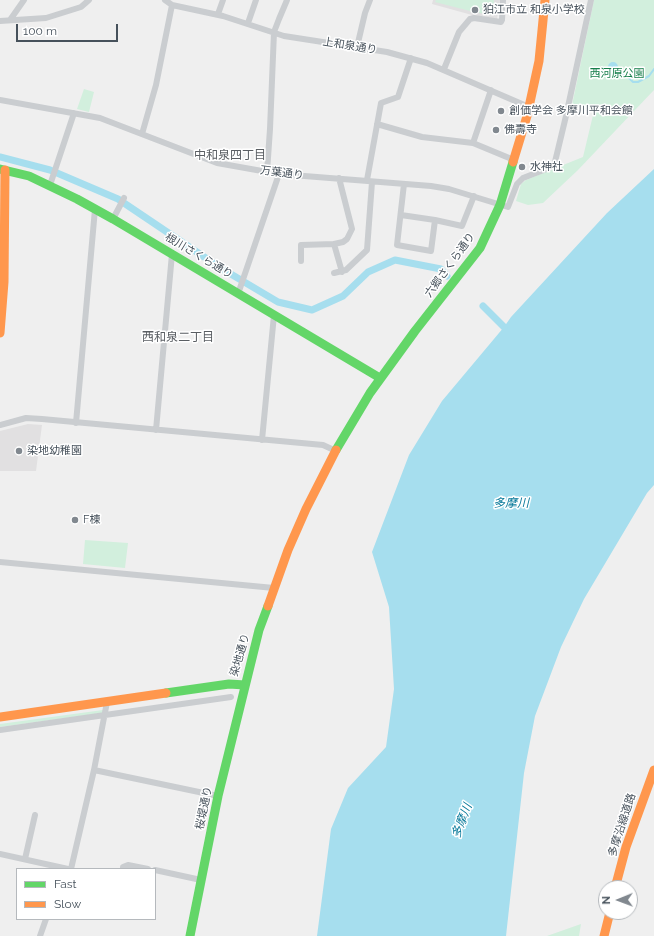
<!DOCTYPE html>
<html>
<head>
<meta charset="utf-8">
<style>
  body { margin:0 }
  #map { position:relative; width:654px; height:936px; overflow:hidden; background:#efefef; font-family:Raleway,sans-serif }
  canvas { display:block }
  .legend { position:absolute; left:16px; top:868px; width:140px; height:52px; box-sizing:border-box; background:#fff; border:1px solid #b5b9bd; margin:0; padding:5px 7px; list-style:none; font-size:12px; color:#46515b }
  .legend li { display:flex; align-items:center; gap:8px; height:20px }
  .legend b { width:20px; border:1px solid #b5b9bd }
  .north { position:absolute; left:598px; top:880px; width:40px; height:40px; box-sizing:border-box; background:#fff; border:1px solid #b5b9bd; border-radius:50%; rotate:269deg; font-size:11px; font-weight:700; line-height:16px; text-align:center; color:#46515b }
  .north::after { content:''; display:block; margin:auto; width:14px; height:18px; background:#81888f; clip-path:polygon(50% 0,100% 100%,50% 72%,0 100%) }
  .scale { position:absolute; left:16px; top:24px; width:102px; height:18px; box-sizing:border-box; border:2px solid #46515b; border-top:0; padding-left:5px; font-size:12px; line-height:14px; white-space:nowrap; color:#46515b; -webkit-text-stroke:3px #fff; paint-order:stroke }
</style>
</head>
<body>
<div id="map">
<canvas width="654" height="936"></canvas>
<ul class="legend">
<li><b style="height:5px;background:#63d668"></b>Fast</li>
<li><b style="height:5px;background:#ff974d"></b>Slow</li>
</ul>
<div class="north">N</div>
<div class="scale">100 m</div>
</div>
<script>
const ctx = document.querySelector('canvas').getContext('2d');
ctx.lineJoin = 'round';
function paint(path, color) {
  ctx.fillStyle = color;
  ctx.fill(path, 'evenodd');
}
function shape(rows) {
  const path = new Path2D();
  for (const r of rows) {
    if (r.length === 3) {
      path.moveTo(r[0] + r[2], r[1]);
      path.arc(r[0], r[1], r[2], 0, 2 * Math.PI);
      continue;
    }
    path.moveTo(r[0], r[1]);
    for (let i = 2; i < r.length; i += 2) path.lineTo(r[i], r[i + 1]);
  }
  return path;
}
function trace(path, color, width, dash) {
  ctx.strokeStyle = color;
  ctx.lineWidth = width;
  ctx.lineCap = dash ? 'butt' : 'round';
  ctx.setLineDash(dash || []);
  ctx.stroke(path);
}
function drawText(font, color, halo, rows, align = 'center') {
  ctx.font = font + ' Raleway,"Noto Sans JP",sans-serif';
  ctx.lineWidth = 3;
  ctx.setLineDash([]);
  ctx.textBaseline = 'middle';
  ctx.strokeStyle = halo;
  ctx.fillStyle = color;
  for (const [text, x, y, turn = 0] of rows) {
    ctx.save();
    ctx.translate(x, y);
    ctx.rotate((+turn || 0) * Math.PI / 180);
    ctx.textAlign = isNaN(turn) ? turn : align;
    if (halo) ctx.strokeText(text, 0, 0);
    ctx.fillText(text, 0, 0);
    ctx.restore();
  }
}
const education = shape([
  [433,0,500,0,497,19,472,15,432,4],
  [28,424,42,425,36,471,0,471,0,431]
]);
const green = shape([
  [436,0,494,0,492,15,474,12,435,2],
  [594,0,654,0,654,90,578,170,543,203,528,205,516,201,521,184,526,180,583,157,594,111,572,105],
  [84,89,94,92,89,112,77,109],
  [85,540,128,543,125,568,83,564],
  [103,710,102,713,0,727,0,724],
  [581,924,579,936,547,936]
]);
const water = shape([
  [613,67,5],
  [654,169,654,485,647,493,584,599,561,647,535,716,524,773,506,936,317,936,331,829,348,788,386,747,394,689,389,607,372,552,409,455,442,401,504,327,511,317,607,213]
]);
const stream = shape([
  [617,71,627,76,633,82,638,82,649,76,654,69]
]);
const canal = shape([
  [0,157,50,170,118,199,219,267,278,302,312,310,343,296,368,272,395,260,441,269,447,276],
  [483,306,504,327]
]);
const street = shape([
  [165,0,172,5,223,16,284,36,387,52,427,63,529,107],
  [218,14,223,0],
  [10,20,24,0],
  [0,21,46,18,81,7,89,0],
  [248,23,256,0],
  [357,47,365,13,370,0],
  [444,69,459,32,470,19,474,18,501,22,502,20,503,0],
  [0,100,100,118,217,163,279,174,431,186,449,189,508,207,517,184,523,178,554,166,566,116,591,0],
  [377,124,422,137,473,143,514,160],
  [142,134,156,85,172,5],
  [473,143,491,90],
  [267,172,270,129,274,32,279,19,287,0],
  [367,180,381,103,398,97,411,58],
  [404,184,397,245,431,251,435,220,462,226,474,196],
  [50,185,74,113],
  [401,215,435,220],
  [113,219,124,198],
  [334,244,342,272],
  [301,261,301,245,334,244,343,242,347,239,352,229,339,178],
  [334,273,346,270,367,250,372,182],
  [238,294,279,174],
  [76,423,95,209],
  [0,425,26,418,42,419,323,445,336,451],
  [156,430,172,254],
  [262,440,274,315],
  [0,562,274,588],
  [0,730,231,697],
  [94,770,218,796],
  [0,854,68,869],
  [25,859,35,815],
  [71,869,94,770,107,702],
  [123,869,123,867,128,865,148,869],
  [155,870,201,880],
  [40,936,46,919]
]);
const fast = shape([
  [0,169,29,176,77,199,113,219,380,378],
  [336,450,370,393,415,331,480,248,500,205,513,162],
  [166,693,229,684,245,685],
  [190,936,218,796,259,630,268,606]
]);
const slow = shape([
  [513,162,527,116,539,61,545,0],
  [0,333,4,282,5,170],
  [268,606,288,550,306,509,336,450],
  [0,717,166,693],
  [615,888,626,847,654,770],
  [604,936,610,912]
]);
const markers = [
  [475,10,4,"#81888f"],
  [501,111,4,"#81888f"],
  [496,130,4,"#81888f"],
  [522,167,4,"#81888f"],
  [19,451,4,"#81888f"],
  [75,520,4,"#81888f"]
];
const poiNames = [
  ["狛江市立 和泉小学校",483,10],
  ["創価学会 多摩川平和会館",509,111],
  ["佛壽寺",504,130],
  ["水神社",530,167],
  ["染地幼稚園",27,451],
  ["F棟",83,520]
];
const streetNames = [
  ["上和泉通り",350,46,9],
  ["万葉通り",282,173,7],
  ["根川さくら通り",199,256,31],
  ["六郷さくら通り",450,265,-54],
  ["染地通り",240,655,-74],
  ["桜堤通り",204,808,-78],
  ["多摩沿線道路",622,825,-72]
];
const parkNames = [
  ["西河原公園",617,74]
];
const neighbourhoodNames = [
  ["中和泉四丁目",230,155],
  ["西和泉二丁目",178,337]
];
const waterNames = [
  ["多摩川",511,503],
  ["多摩川",462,821,-69]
];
paint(education, '#e1e0e1');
paint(green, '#d2efdd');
paint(water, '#a6deee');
trace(stream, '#a6deee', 2);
trace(canal, '#a6deee', 7);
trace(street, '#cacdd0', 6);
trace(fast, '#63d668', 9);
trace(slow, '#ff974d', 9);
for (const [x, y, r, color] of markers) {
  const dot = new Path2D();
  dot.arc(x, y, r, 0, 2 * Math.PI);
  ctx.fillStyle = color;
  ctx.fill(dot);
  trace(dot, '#fff', 1.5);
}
drawText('11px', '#46515b', '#fff', poiNames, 'left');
drawText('11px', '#46515b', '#fff', streetNames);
drawText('11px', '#157e4a', '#fff', parkNames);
drawText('12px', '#5a5e63', '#fff', neighbourhoodNames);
drawText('italic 12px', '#0b7b9b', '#fff', waterNames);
</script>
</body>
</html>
